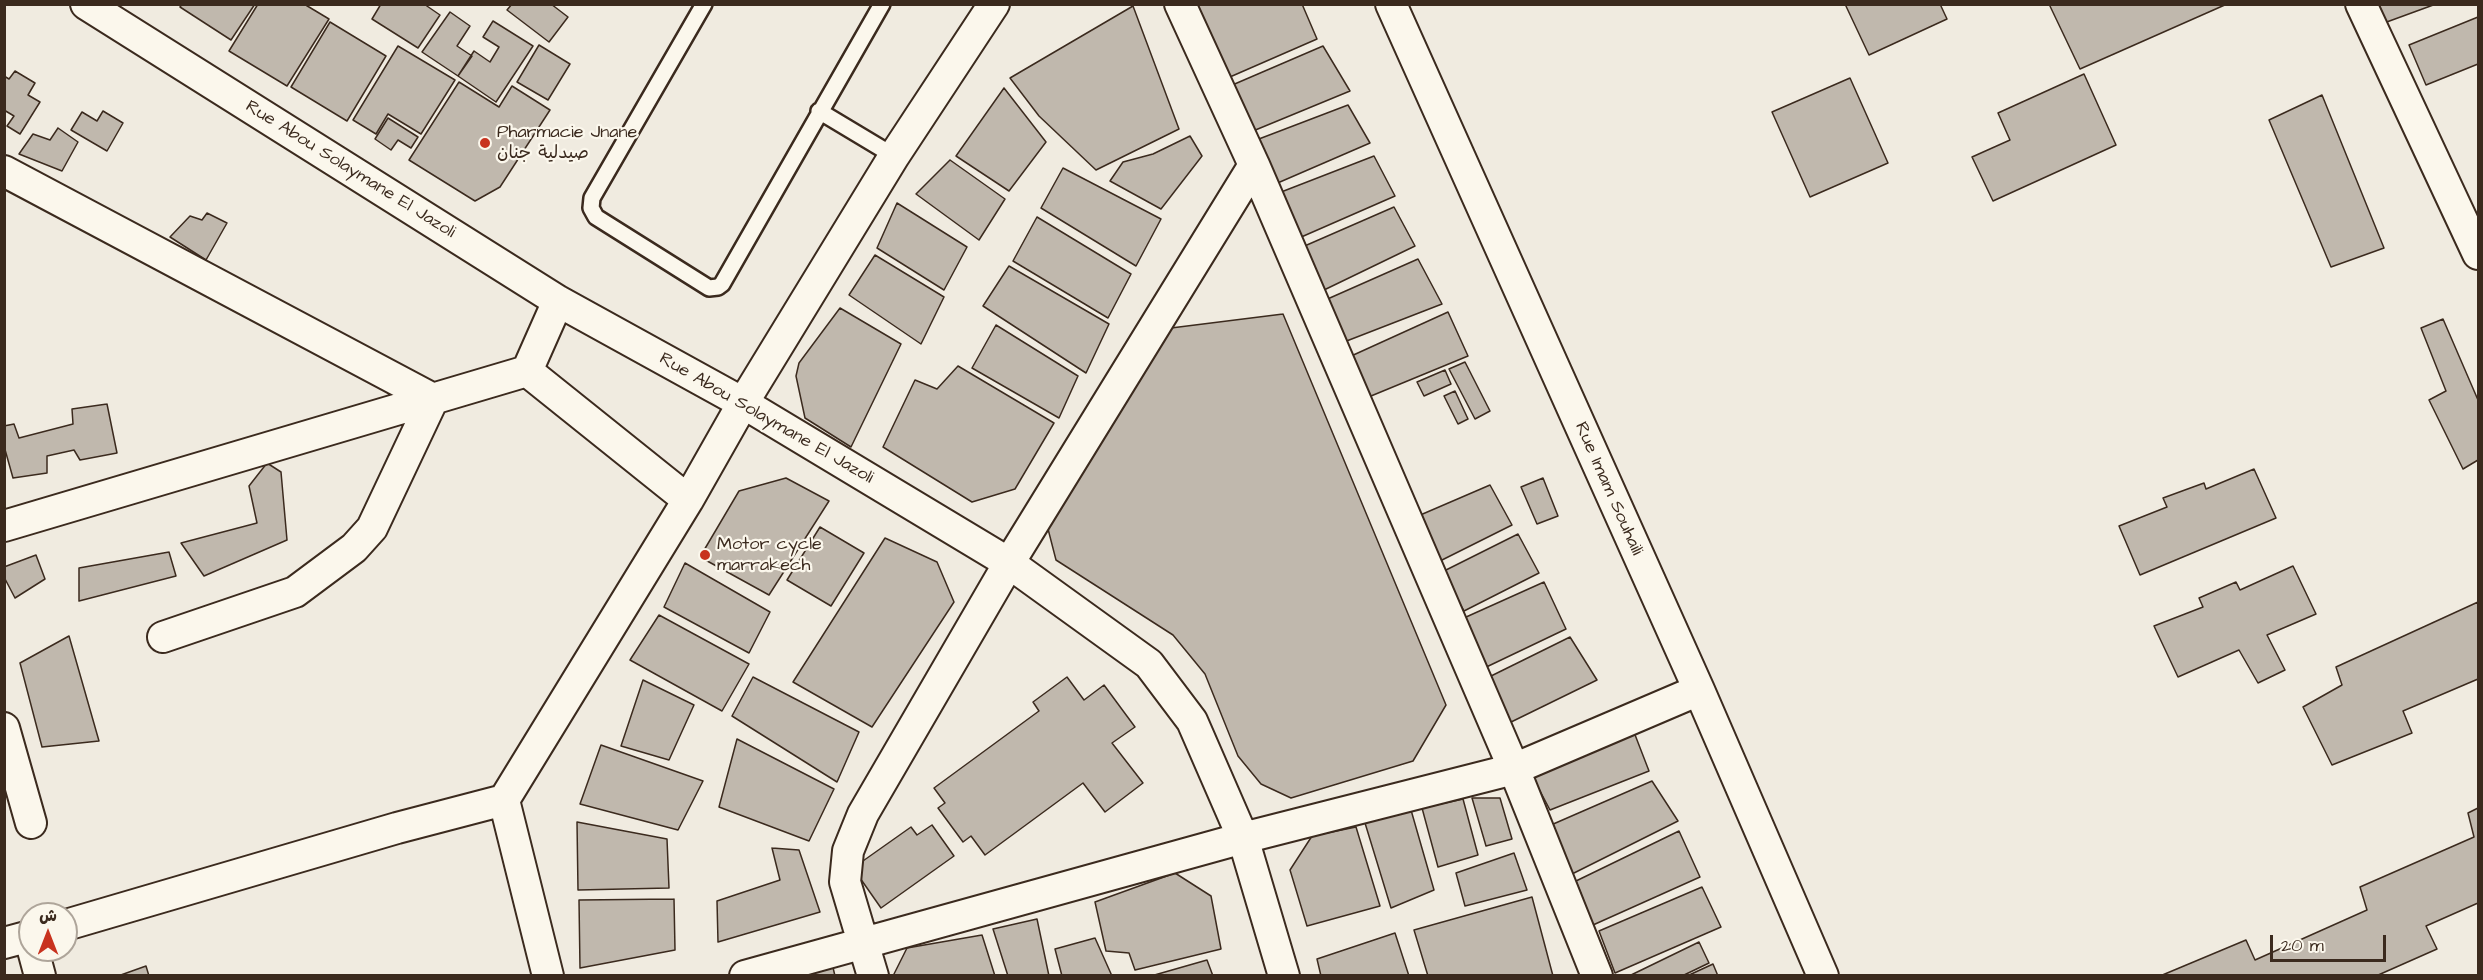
<!DOCTYPE html>
<html>
<head>
<meta charset="utf-8">
<style>
  body { margin:0 }
  #map { position:relative; width:2483px; height:980px; overflow:hidden; background:#f0ebe0; font-family:"Architects Daughter","Playpen Sans Arabic",sans-serif }
  canvas { display:block }
  .frame { position:absolute; inset:0; border:6px solid #3b2a1e; pointer-events:none }
  .north { position:absolute; left:18px; top:902px; width:60px; height:60px; box-sizing:border-box; background:#fbf7ec; border:2px solid #aea59a; border-radius:50%; rotate:0deg; font-size:16px; font-weight:700; line-height:24px; text-align:center; color:#3b2a1e }
  .north::after { content:''; display:block; margin:auto; width:21px; height:27px; background:#c8321e; clip-path:polygon(50% 0,100% 100%,50% 72%,0 100%) }
  .scale { position:absolute; left:2270px; top:935px; width:116px; height:27px; box-sizing:border-box; border:3px solid #3b2a1e; border-top:0; padding-left:8px; font-size:18px; line-height:21px; white-space:nowrap; color:#3b2a1e; -webkit-text-stroke:4px #fbf7ec; paint-order:stroke }
</style>
</head>
<body>
<div id="map">
<canvas width="2483" height="980"></canvas>
<div class="frame"></div>
<div class="north">ش</div>
<div class="scale">20 m</div>
</div>
<script>
const ctx = document.querySelector('canvas').getContext('2d');
ctx.lineJoin = 'round';
function paint(path, color) {
  ctx.fillStyle = color;
  ctx.fill(path, 'evenodd');
}
function shape(rows) {
  const path = new Path2D();
  for (const r of rows) {
    path.moveTo(r[0], r[1]);
    for (let i = 2; i < r.length; i += 2) path.lineTo(r[i], r[i + 1]);
  }
  return path;
}
function trace(path, color, width, dash) {
  ctx.strokeStyle = color;
  ctx.lineWidth = width;
  ctx.lineCap = dash ? 'butt' : 'round';
  ctx.setLineDash(dash || []);
  ctx.stroke(path);
}
function drawText(font, color, halo, rows, align = 'center') {
  ctx.font = font + ' "Architects Daughter","Playpen Sans Arabic",sans-serif';
  ctx.lineWidth = 4.5;
  ctx.setLineDash([]);
  ctx.textBaseline = 'middle';
  ctx.strokeStyle = halo;
  ctx.fillStyle = color;
  for (const [text, x, y, turn = 0] of rows) {
    ctx.save();
    ctx.translate(x, y);
    ctx.rotate((+turn || 0) * Math.PI / 180);
    ctx.textAlign = isNaN(turn) ? turn : align;
    if (halo) ctx.strokeText(text, 0, 0);
    ctx.fillText(text, 0, 0);
    ctx.restore();
  }
}
const building = shape([
  [182,4,255,4,231,40,180,7,182,4],
  [258,4,304,4,329,19,287,86,229,51,258,4],
  [381,4,424,4,440,15,418,48,372,19,381,4],
  [512,4,551,4,568,17,549,42,507,10,512,4],
  [1189,4,1302,4,1317,39,1223,80,1189,4],
  [1845,4,1940,4,1947,19,1869,55,1845,4],
  [2049,4,2227,4,2080,69,2049,4],
  [2377,4,2436,4,2384,23,2377,4],
  [1133,6,1179,129,1096,170,1039,116,1010,78,1133,6],
  [450,12,470,26,457,46,472,56,458,76,422,52,450,12],
  [2478,17,2478,64,2426,85,2409,45,2478,17],
  [493,21,533,46,496,102,458,76,474,51,490,62,499,47,483,37,493,21],
  [330,22,386,56,347,121,291,87,330,22],
  [539,45,570,64,548,100,517,82,539,45],
  [398,46,455,80,421,134,388,114,376,134,353,120,398,46],
  [1323,46,1350,91,1253,131,1230,86,1323,46],
  [15,71,35,83,28,95,40,102,20,134,7,126,14,116,4,110,4,76,9,79,15,71],
  [2084,74,2116,145,1993,201,1972,157,2010,140,1998,113,2084,74],
  [1850,78,1888,163,1810,197,1772,112,1850,78],
  [459,82,499,107,512,86,550,110,500,187,475,201,409,160,459,82],
  [1004,88,1046,142,1009,191,956,156,1004,88],
  [2322,95,2384,248,2331,267,2269,120,2322,95],
  [1348,105,1370,143,1273,185,1251,142,1348,105],
  [103,111,123,123,107,151,71,130,82,112,97,121,103,111],
  [388,118,418,137,411,148,398,140,391,150,375,139,388,118],
  [58,128,78,142,62,171,19,154,33,134,50,140,58,128],
  [1190,136,1202,156,1161,209,1110,181,1123,162,1153,154,1190,136],
  [1374,156,1395,196,1299,238,1276,194,1374,156],
  [950,160,1005,199,979,240,916,194,950,160],
  [1063,168,1161,219,1136,266,1041,208,1063,168],
  [897,203,967,247,944,290,877,248,897,203],
  [1394,207,1415,246,1324,290,1300,248,1394,207],
  [207,213,227,223,206,260,170,237,190,216,202,220,207,213],
  [1037,217,1131,274,1108,318,1013,261,1037,217],
  [875,255,944,297,921,344,849,295,875,255],
  [1418,259,1442,304,1344,342,1323,301,1418,259],
  [1009,266,1109,324,1086,373,983,306,1009,266],
  [840,308,901,344,851,447,805,418,796,376,799,363,840,308],
  [1448,312,1468,356,1371,396,1349,357,1448,312],
  [1283,314,1446,705,1413,761,1291,798,1261,784,1238,756,1205,674,1173,635,1056,560,1047,525,1163,329,1283,314],
  [2443,319,2478,400,2478,460,2463,469,2429,400,2446,391,2421,328,2443,319],
  [996,325,1078,376,1059,418,972,368,996,325],
  [1465,362,1490,411,1475,419,1449,369,1465,362],
  [958,366,1054,423,1015,489,972,502,883,447,915,380,937,389,958,366],
  [1445,370,1451,384,1424,396,1417,382,1445,370],
  [1455,391,1468,419,1458,424,1444,396,1455,391],
  [107,404,117,453,80,460,74,450,47,456,47,473,13,478,4,446,4,426,14,424,19,438,73,424,72,409,107,404],
  [267,463,281,472,287,540,204,576,181,543,257,523,249,486,267,463],
  [2254,469,2276,518,2140,575,2119,526,2167,507,2163,498,2204,483,2206,489,2254,469],
  [786,478,829,501,769,595,700,557,739,491,786,478],
  [1543,478,1558,516,1537,524,1521,487,1543,478],
  [1490,485,1512,525,1440,561,1418,516,1490,485],
  [820,527,864,553,831,606,787,580,820,527],
  [1518,534,1539,573,1464,611,1442,572,1518,534],
  [885,538,937,562,954,602,872,727,793,682,885,538],
  [169,552,176,576,79,601,79,568,169,552],
  [36,555,45,579,15,598,4,577,4,567,36,555],
  [685,563,770,612,749,653,664,607,685,563],
  [2293,566,2316,614,2267,635,2285,670,2258,683,2239,650,2178,677,2154,626,2203,607,2199,598,2236,582,2240,590,2293,566],
  [1544,582,1566,629,1478,671,1455,622,1544,582],
  [2478,602,2478,679,2403,711,2412,733,2332,765,2303,707,2342,685,2336,667,2478,602],
  [659,615,749,664,722,711,630,660,659,615],
  [69,636,99,741,42,747,20,663,69,636],
  [1570,637,1597,680,1507,724,1485,679,1570,637],
  [753,677,859,732,837,782,732,716,753,677],
  [1067,677,1084,700,1104,685,1135,727,1112,743,1143,783,1105,812,1083,783,985,855,971,836,963,842,938,808,945,803,934,788,1039,711,1033,702,1067,677],
  [643,680,694,705,669,760,621,746,643,680],
  [1632,727,1649,771,1550,810,1530,772,1632,727],
  [737,739,834,789,809,841,719,807,737,739],
  [601,745,703,781,678,830,580,804,601,745],
  [1652,781,1678,821,1572,874,1551,825,1652,781],
  [1472,798,1500,798,1512,839,1486,846,1472,798],
  [1463,799,1478,855,1438,867,1422,808,1463,799],
  [2478,808,2478,903,2426,926,2437,949,2376,976,2160,976,2246,940,2255,960,2367,910,2360,887,2474,837,2468,813,2478,808],
  [1411,810,1434,890,1391,908,1365,823,1411,810],
  [577,822,667,839,669,888,578,890,577,822],
  [932,825,954,856,881,908,853,868,911,827,917,835,932,825],
  [1356,827,1380,906,1307,926,1290,870,1312,836,1356,827],
  [1679,831,1700,877,1593,925,1576,881,1679,831],
  [772,848,799,850,820,912,718,942,717,901,780,880,772,848],
  [1514,853,1527,890,1465,906,1456,873,1514,853],
  [1175,873,1211,896,1221,949,1135,970,1129,953,1106,951,1095,902,1175,873],
  [1702,887,1721,927,1615,973,1599,931,1702,887],
  [1532,897,1553,976,1428,976,1414,930,1532,897],
  [674,899,675,950,580,968,579,900,674,899],
  [1037,919,1049,976,1008,976,993,929,1037,919],
  [1395,933,1409,976,1321,976,1317,959,1395,933],
  [982,935,995,976,893,976,907,948,982,935],
  [1095,938,1112,976,1062,976,1055,949,1095,938],
  [1699,942,1709,963,1682,976,1629,976,1699,942],
  [831,959,835,976,777,976,831,959],
  [1207,960,1213,976,1151,976,1207,960],
  [1713,964,1718,976,1687,976,1713,964],
  [146,966,149,976,118,976,146,966]
]);
const service = shape([
  [704,4,592,198,591,208,596,217,709,288,718,287,722,284,882,4],
  [819,111,894,156]
]);
const minor = shape([
  [86,4,558,301,743,403,1009,563,1149,664,1192,721,1243,838,1284,976],
  [1180,4,1254,165,1514,769,1597,976],
  [1391,4,1699,690,1823,976],
  [2361,4,2478,254],
  [4,171,433,399,372,528,354,548,295,592,163,637],
  [527,371,558,301],
  [4,526,527,371,688,500],
  [4,728,31,823],
  [504,800,548,976],
  [66,925,397,828,504,800,688,500,743,403,894,156,994,4],
  [4,943,30,936],
  [33,950,40,976],
  [745,976,1243,838,1514,769,1699,690],
  [873,976,845,882,848,851,863,814,1009,563,1254,165]
]);
const markers = [
  [485,143,6,"#c8321e"],
  [705,555,6,"#c8321e"]
];
const poiNames = [
  ["Pharmacie Jnane",497,133],
  ["صيدلية جنان",497,154],
  ["Motor cycle",717,545],
  ["marrakech",717,566]
];
const streetNames = [
  ["Rue Abou Solaymane El Jazoli",350,170,32],
  ["Rue Abou Solaymane El Jazoli",766,419,30],
  ["Rue Imam Souhaili",1608,489,66]
];
paint(building, '#c0b8ad');
trace(building, '#3b2a1e', 1.5);
trace(service, '#3b2a1e', 20);
trace(minor, '#3b2a1e', 34);
trace(service, '#fbf7ec', 15);
trace(minor, '#fbf7ec', 30);
for (const [x, y, r, color] of markers) {
  const dot = new Path2D();
  dot.arc(x, y, r, 0, 2 * Math.PI);
  ctx.fillStyle = color;
  ctx.fill(dot);
  trace(dot, '#fbf7ec', 2);
}
drawText('18px', '#3b2a1e', '#fbf7ec', poiNames, 'left');
drawText('18px', '#3b2a1e', '#fbf7ec', streetNames);
</script>
</body>
</html>
